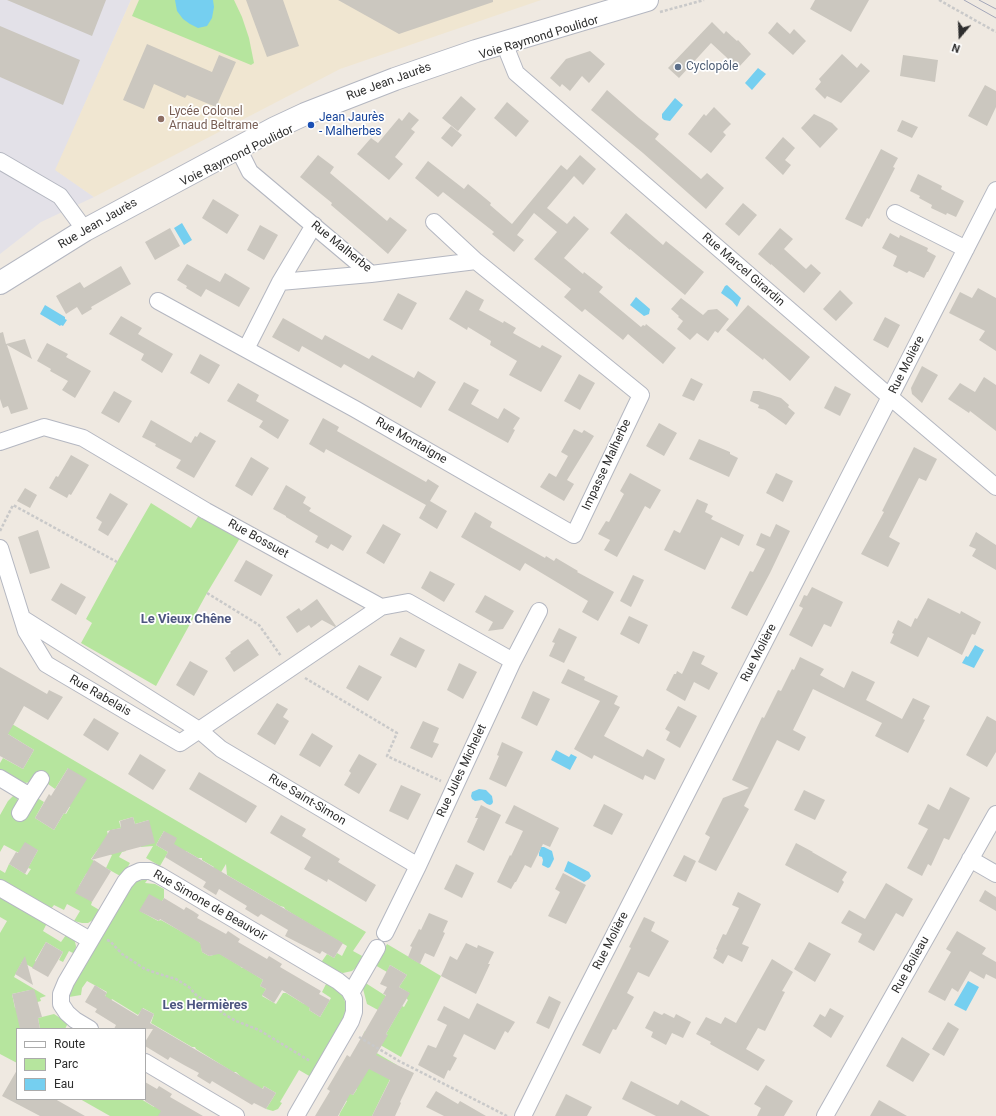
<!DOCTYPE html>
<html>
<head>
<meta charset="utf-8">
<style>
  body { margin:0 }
  #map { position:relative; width:996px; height:1116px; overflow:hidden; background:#efe9e1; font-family:Roboto,sans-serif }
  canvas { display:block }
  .legend { position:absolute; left:16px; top:1028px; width:130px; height:72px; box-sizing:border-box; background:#fff; border:1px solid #ababab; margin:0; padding:5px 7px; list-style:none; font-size:12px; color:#2e2e2e }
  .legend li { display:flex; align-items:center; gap:8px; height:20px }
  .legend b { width:20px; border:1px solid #ababab }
  .north { position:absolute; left:940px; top:16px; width:40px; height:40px; -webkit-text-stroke:3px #fff; paint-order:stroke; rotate:199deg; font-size:11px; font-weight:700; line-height:16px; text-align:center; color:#2e2e2e }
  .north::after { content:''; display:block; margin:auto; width:14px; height:18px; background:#2e2e2e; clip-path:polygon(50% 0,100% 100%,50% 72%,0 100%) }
</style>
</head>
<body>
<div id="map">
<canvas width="996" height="1116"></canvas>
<ul class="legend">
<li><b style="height:5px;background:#fff"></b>Route</li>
<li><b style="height:11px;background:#b6e59e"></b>Parc</li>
<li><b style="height:11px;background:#75cff0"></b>Eau</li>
</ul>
<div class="north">N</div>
</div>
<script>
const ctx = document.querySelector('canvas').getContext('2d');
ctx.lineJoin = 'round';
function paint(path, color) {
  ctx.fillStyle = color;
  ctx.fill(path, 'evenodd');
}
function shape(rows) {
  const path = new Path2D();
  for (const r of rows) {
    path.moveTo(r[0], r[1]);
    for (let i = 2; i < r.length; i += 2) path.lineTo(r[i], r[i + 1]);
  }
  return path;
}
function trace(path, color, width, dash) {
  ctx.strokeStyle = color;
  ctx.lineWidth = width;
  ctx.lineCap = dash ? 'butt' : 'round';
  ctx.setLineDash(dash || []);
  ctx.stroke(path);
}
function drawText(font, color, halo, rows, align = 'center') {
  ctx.font = font + ' Roboto,sans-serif';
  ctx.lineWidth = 3.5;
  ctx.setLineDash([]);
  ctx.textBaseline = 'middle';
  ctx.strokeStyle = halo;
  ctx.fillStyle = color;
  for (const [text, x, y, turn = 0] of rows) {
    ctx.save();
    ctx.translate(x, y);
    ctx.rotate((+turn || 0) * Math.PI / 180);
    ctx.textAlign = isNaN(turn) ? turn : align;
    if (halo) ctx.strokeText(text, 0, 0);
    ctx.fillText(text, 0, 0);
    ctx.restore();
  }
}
const industrial = shape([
  [0,0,131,0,56,170,94,197,41,222,0,254]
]);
const education = shape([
  [131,0,541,0,340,69,94,197,55,170]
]);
const green = shape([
  [139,0,234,0,242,17,249,38,254,63,251,65,132,16],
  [151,503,191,528,199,515,240,538,207,593,156,686,81,643,92,623,86,619,117,562],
  [0,717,366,932,353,951,364,957,358,966,352,971,343,973,333,971,320,964,327,954,334,958,337,953,342,956,347,946,296,916,285,909,284,907,280,906,227,875,226,864,217,879,210,875,214,867,202,860,202,858,198,858,186,851,182,857,164,831,156,845,168,852,160,866,146,858,153,846,141,847,140,843,149,820,135,824,133,817,119,821,121,828,107,831,112,850,125,847,126,851,122,852,119,857,130,863,122,877,106,868,112,855,99,848,91,859,99,864,86,874,79,886,92,902,91,905,101,911,96,918,88,923,82,923,74,921,80,911,67,904,64,910,54,905,51,909,0,881,0,870,5,873,9,864,27,875,31,869,28,868,38,850,19,853,4,845,0,852,0,815,8,801,15,794,17,796,18,801,34,796,44,802,35,818,54,830,64,813,66,814,70,807,68,806,68,768,55,789,44,781,46,776,38,772,30,782,25,783,20,782,0,771,0,763,3,758,23,769,34,750,8,734],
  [148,879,145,883,155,884,164,889,164,898,162,901,140,911,158,921,161,920,198,941,201,944,202,952,209,956,213,955,215,951,240,966,242,968,244,968,263,980,260,986,266,989,262,996,276,1004,283,993,286,993,304,1004,313,1002,309,1010,320,1017,331,998,322,992,327,982,339,989,344,998,347,1010,344,1021,311,1077,299,1070,280,1102,282,1103,278,1109,273,1111,266,1109,276,1093,264,1086,259,1094,236,1072,233,1072,196,1049,195,1047,192,1047,151,1023,154,1014,143,1008,138,1015,112,999,109,1005,103,1001,107,992,87,981,82,988,81,995,69,997,70,989,129,887,137,881],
  [0,895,48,921,43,931,61,942,68,932,74,938,76,946,75,954,69,951,63,962,59,960,63,952,46,942,35,961,40,964,37,970,22,962,14,977,46,996,40,998,41,1001,34,1003,30,990,12,994,15,1008,25,1006,20,1029,17,1029,17,1063,0,1054,0,933,7,921,0,917],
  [387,944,441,976,401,1057,363,1035,365,1031,373,1035,388,1035,386,1034,402,1006,404,1007,408,1000,406,998,409,993,399,987,407,975,390,965,387,972,375,965],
  [364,982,386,996,378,1010,367,1004,362,985],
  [54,1014,68,1023,65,1029,40,1029,38,1018],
  [375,1052,397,1065,372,1116,339,1116,340,1113,347,1101,338,1096,342,1089,353,1095,357,1089,354,1087],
  [80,1099,141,1099,154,1107,158,1102,163,1116,110,1116]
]);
const water = shape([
  [175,0,213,0,214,7,212,18,207,26,198,28,190,24,183,19,177,11],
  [758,68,766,74,752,90,745,83],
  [675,98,683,105,670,121,664,120,662,118,662,114],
  [182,223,192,240,184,245,174,228],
  [727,285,741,298,737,307,732,301,721,293,725,286],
  [636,297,650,309,649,314,644,316,630,305],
  [45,305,65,317,65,319,67,320,63,326,61,325,60,326,40,314],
  [975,645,984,650,974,668,962,663,966,656,968,657],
  [556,750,569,757,571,754,577,757,570,770,551,760],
  [479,789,486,790,492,796,493,802,492,804,490,805,487,804,482,800,475,801,472,799,471,796,472,792],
  [541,847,544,847,552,851,554,859,550,867,548,868,542,865,543,860,542,857,539,856,539,853],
  [568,861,589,872,591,876,589,879,584,882,564,871],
  [968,981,979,987,966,1011,954,1005]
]);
const building = shape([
  [7,0,106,0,92,36],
  [246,0,283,0,299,46,267,57],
  [338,0,493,0,493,2,399,34],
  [815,0,869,0,851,32,810,9],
  [712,22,724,34,726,31,737,41,738,40,751,54,738,68,711,43,679,78,668,68],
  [777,22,790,34,794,29,806,41,793,55,768,33],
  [0,26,80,60,63,105,0,77],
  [147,44,212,72,219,55,236,62,216,107,187,95,185,98,154,84,144,109,123,100],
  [590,51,605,64,589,83,582,76,570,91,562,84,560,87,550,78,566,59],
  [842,54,857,68,861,63,870,71,841,103,827,96,825,99,815,89,821,82,819,79],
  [903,55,938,60,935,82,900,76],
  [985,85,996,91,996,107,987,126,968,116],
  [607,90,639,118,659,134,655,139,701,179,707,173,724,188,706,209,643,153,591,110],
  [461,96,476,109,458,131,442,118],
  [507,102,529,121,516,137,494,118],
  [714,107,731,124,723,132,726,135,711,153,688,134,704,114,706,116],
  [409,112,419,120,411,129,415,132,395,157,403,164,389,180,357,154,371,138,378,143,399,118,402,121],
  [814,114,832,123,838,129,820,148,801,128],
  [902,120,918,127,912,138,897,131],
  [451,126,462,135,452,147,441,138],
  [783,137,795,148,785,160,791,165,783,175,765,158],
  [881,149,898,158,893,167,895,168,869,219,867,218,862,227,845,219],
  [318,155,334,167,330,173,387,221,390,217,407,230,388,254,372,240,331,205,332,203,300,177],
  [580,155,596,169,583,185,574,176,547,208,567,224,574,216,589,229,564,258,583,274,584,272,603,287,599,292,641,327,643,325,645,326,646,324,676,348,663,364,628,334,623,340,585,309,582,312,564,297,571,289,534,259,557,232,534,213,517,235,524,240,514,252,492,234,494,232,443,192,438,197,415,178,428,161,464,189,468,184,491,203,490,205,512,224,561,165,567,170],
  [918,174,942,186,941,189,964,201,956,217,947,213,946,215,931,208,932,205,919,198,920,196,910,191],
  [213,199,239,215,227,234,202,218],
  [743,203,757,215,739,236,725,224],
  [626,213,663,245,666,241,704,272,685,295,630,249,630,250,610,233],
  [260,225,278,235,264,260,247,250],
  [170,228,180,246,155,260,145,242],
  [780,228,793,239,784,249,806,269,811,264,821,273,804,293,771,264,771,265,758,254],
  [890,233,899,238,900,235,928,248,927,251,936,256,928,272,927,272,924,278,909,271,907,273,893,266,897,256,882,248],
  [187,264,220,282,225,273,250,288,239,307,206,289,201,297,186,288,187,286,177,280],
  [121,266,131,284,91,307,92,309,82,315,77,307,66,314,56,296,80,282,84,288],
  [978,288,996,298,996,351,979,340,985,331,949,313,960,292,972,298],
  [466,290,484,300,479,310,503,323,504,321,516,328,513,333,540,348,542,345,562,356,541,392,509,375,517,361,490,345,491,341,468,327,467,330,449,319],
  [840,290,853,303,836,321,823,309],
  [398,293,417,303,402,330,383,320],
  [681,298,703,315,708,310,717,309,729,319,718,333,715,331,708,341,697,333,690,340,677,329,683,321,678,317,679,316,671,309],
  [748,305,810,357,790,381,764,358,763,360,726,330],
  [121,316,142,328,138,334,173,354,162,373,141,360,144,354,109,334],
  [885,317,900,325,888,348,873,340],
  [283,318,322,340,325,335,369,359,372,355,414,378,418,371,436,382,421,408,344,364,341,368,302,346,299,352,272,337],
  [3,332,6,344,25,339,32,359,7,345,28,409,11,414,8,406,3,408,0,399,0,333],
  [47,343,68,354,66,357,91,371,75,398,62,390,68,381,50,371,51,369,37,361],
  [200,354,220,365,209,384,190,373],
  [922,366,938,375,922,403,912,394,911,388],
  [579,374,595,383,580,410,564,401],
  [984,377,996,385,996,431,970,411,969,413,948,399,960,383,975,392],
  [691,378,703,384,694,401,682,396],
  [464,382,479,390,471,404,498,419,504,408,520,418,513,429,515,430,508,443,448,410],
  [238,383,259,395,256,401,289,420,278,439,259,427,263,421,227,401],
  [835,386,851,394,840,416,824,408],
  [114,391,132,401,119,423,101,413],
  [753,391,759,391,781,398,789,405,788,407,795,413,786,425,765,410,758,408,759,405,750,401],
  [323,418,339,427,337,431,426,482,428,479,439,486,430,501,447,511,437,529,419,518,426,505,326,449,324,453,309,444],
  [151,420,191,443,195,436,197,437,200,432,216,441,194,478,176,468,181,460,155,446,156,444,142,437],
  [659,423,677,433,664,456,646,446],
  [574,429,582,433,584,430,594,436,567,480,574,484,564,501,540,487,549,473,556,477,568,456,561,452],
  [699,439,730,452,730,454,738,458,729,477,689,459],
  [914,447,937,459,926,481,919,478,889,537,900,543,888,567,861,554,884,512,882,511],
  [71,455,89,465,71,495,69,494,67,498,49,488,56,476,58,477],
  [251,457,269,468,252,496,235,486],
  [630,473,661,490,650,509,645,506,617,557,604,550,610,540,598,534,606,521,609,522,624,494,620,491],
  [776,473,793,481,783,502,766,493],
  [286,485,306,497,303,503,311,508,309,511,352,536,343,551,331,544,328,549,315,542,318,536,286,517,286,516,273,509],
  [25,488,37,495,30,508,17,501],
  [110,493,128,504,108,536,98,530,102,522,96,518],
  [697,499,708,504,705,512,713,516,711,519,744,535,739,546,721,537,705,570,664,550,674,530,680,533],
  [475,512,492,522,490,527,545,558,546,556,554,561,556,558,578,571,577,572,614,592,598,621,582,612,588,601,525,563,520,571,461,537],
  [383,524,401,534,384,564,366,553],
  [776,524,790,531,770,573,747,616,731,608,750,571,753,572,765,549,756,545,761,533,770,537],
  [38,530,50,568,30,574,18,537],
  [976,532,996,545,996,570,972,556,976,549,969,546],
  [246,560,273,575,261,596,234,581],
  [430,571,455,584,444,602,421,588],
  [633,575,644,580,631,607,620,601],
  [61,583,86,597,76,615,51,600],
  [812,587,843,602,831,627,824,624,812,647,789,635,803,608,799,606,804,595,807,596],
  [485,595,514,611,503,629,488,631,493,622,475,612],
  [928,598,960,614,961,611,981,622,975,635,972,634,962,655,928,637,918,657,890,643,894,634,892,633,898,620,911,627,915,618,917,619],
  [317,599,336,626,335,627,322,620,311,628,309,625,297,633,286,617,299,608,301,611],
  [629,616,648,625,639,644,620,634],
  [559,628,577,637,564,663,549,656,555,643,552,642],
  [400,637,425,650,416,668,390,655],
  [248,639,259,655,234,672,225,658,231,653,230,652],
  [693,651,705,656,701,664,718,673,709,690,694,682,685,701,666,690,674,674,676,674,677,671,682,674],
  [800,657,824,669,820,675,844,688,852,671,875,682,866,700,902,719,913,698,930,706,923,719,925,720,908,753,875,736,882,723,813,689,793,730,806,737,799,751,777,740,744,806,749,809,716,871,698,862,710,837,705,834,723,798,749,788,732,780,762,717,764,718,778,690,781,691,792,669,794,670],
  [190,661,208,671,194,696,176,685],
  [459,663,477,672,463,699,447,690],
  [359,665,382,677,368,701,346,688],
  [0,667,47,694,49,690,63,697,48,720,24,706,8,734,34,750,23,769,0,756],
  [568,669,585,677,584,680,618,696,614,704,620,707,604,736,643,757,647,749,665,759,655,780,645,775,643,780,594,755,592,759,574,749,600,701,561,683],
  [533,691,550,699,537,726,521,718],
  [277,703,288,709,283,717,289,721,275,745,257,734],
  [678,706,697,716,680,748,666,740,670,732,665,729],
  [987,716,996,721,996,752,987,767,966,755],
  [94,718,119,733,108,751,83,735],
  [423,721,439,728,433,742,439,744,432,758,410,748],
  [312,733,333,746,320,767,299,755],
  [502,742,523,752,506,787,489,779,499,756,497,755],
  [140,754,166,770,153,790,128,774],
  [359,754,377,764,359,794,344,785,351,773,349,771],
  [68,768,87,779,65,814,64,813,54,830,35,818,49,794,51,796],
  [199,772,257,806,246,823,189,789],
  [401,785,421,794,408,820,389,811],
  [950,787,970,798,949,840,944,838,931,866,928,864,922,876,907,868,928,829,918,824,928,804,939,810],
  [804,790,825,800,815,820,794,810],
  [604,804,623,814,612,835,593,826],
  [481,805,501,815,484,851,467,842,478,818,475,818],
  [514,805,559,828,550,847,543,844,531,868,525,865,516,882,515,882,511,889,497,882,510,855,511,856,523,831,505,823],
  [281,815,306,829,302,836,340,859,338,862,376,885,366,902,328,879,327,882,304,869,311,857,270,833],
  [133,817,135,824,149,820,155,843,91,860,110,830,121,828,120,821],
  [164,831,177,838,174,844,343,943,334,958,322,951,320,954,285,936,288,930,261,914,258,917,245,909,247,906,219,889,216,895,203,887,206,882,165,857,168,852,156,845],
  [25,842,38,850,25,874,9,864,16,852,18,853],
  [796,843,813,852,812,852,847,872,842,880,844,882,838,893,785,865],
  [684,855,696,861,686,882,673,876],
  [94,860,111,871,92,902,75,893],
  [456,864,474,873,462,898,444,889],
  [563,873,586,885,566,924,548,916,560,892,555,889],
  [886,883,913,899,903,917,896,913,874,951,858,942,862,934,841,923,849,910,865,919],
  [985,890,996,897,996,911,979,901],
  [738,892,761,904,742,944,749,947,742,962,728,955,723,964,713,958,717,950,716,949,723,934,726,935,739,908,732,905],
  [149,894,162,901,164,898,184,910,186,907,193,911,199,915,197,918,226,934,228,931,240,939,238,942,267,959,269,956,282,964,280,967,321,991,319,994,330,1000,320,1017,309,1010,310,1008,282,990,274,1003,262,995,266,989,260,986,263,980,219,954,209,956,202,952,200,943,160,919,159,921,139,911],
  [429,913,448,921,443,932,445,933,434,957,425,953,420,964,408,957,412,947,410,946,415,937,419,929,421,930],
  [644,917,655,922,651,931,669,941,649,977,638,972,627,993,634,997,616,1030,613,1029,600,1054,582,1045,621,968,631,948,629,947],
  [957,931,986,948,982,954,996,962,996,979,986,974,984,979,970,971,958,992,952,988,945,1001,928,992,951,952,946,949],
  [46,942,63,952,48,977,32,968],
  [809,942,831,954,815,982,794,969],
  [466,943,477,948,478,945,494,952,488,964,490,964,476,994,441,976,450,956,457,960],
  [25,956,33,985,15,974],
  [772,959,793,972,782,991,785,992,765,1031,758,1028,746,1049,765,1060,758,1071,710,1044,711,1042,696,1034,706,1017,721,1024,725,1017,736,1023],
  [390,965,407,975,399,987,410,993,386,1034,388,1035,376,1055,414,1073,400,1102,401,1103,395,1116,372,1116,390,1080,369,1069,353,1095,350,1094,338,1116,315,1116,330,1091,327,1089,347,1055,350,1057,386,995,383,994,387,987,380,984],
  [95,985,107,993,105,996,138,1016,142,1008,154,1014,150,1023,263,1089,264,1086,276,1093,266,1109,254,1103,252,1105,212,1081,210,1084,197,1076,199,1073,184,1065,170,1057,168,1060,145,1046,145,1042,153,1029,114,1029,116,1025,95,1012,97,1009,85,1002],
  [34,989,42,1017,38,1018,40,1029,20,1029,12,994],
  [549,996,561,1002,549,1029,536,1023],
  [477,1003,515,1022,508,1033,505,1031,495,1050,464,1034,453,1056,457,1058,450,1071,448,1070,444,1079,418,1065,428,1045,436,1048,447,1025,437,1020,444,1006,469,1019],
  [830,1008,844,1016,831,1038,813,1026,820,1014,825,1017],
  [654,1011,662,1015,664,1013,674,1018,676,1014,691,1022,683,1038,672,1033,666,1045,651,1037,653,1032,645,1028],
  [948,1022,959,1029,944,1056,932,1049],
  [902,1037,930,1054,913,1082,886,1066],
  [17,1070,17,1099,55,1099,85,1116,40,1116,2,1096],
  [631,1081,678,1105,681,1100,710,1116,656,1116,622,1099],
  [145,1082,157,1089,159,1086,172,1094,170,1097,203,1116,158,1116,161,1111,145,1101],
  [766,1085,793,1101,784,1116,757,1116,761,1108,754,1104],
  [436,1091,458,1104,460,1101,486,1116,444,1116,426,1107],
  [566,1094,592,1107,587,1116,555,1116],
  [879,1100,907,1116,870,1116]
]);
const path = shape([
  [939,0,996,32],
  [660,12,704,0],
  [0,531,13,505,117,562],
  [207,593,259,625,281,656],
  [305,678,397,733,387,756,441,781],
  [107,940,110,941,122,954,145,969,159,974,176,979,189,987,197,996,212,1004,224,1014,236,1021,259,1030,310,1061],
  [359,1037,399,1061,507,1116]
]);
const minor = shape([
  [504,43,516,73,890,397,996,487],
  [238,148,250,172,371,274,476,261,434,222],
  [0,161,60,196,85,230],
  [895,213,966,249],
  [280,282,371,274],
  [158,301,355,409,574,535,641,395,476,261],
  [246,349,280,282,314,225],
  [0,442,44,427,83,438,206,511,381,607,408,602,513,661],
  [0,548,26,631,46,664,180,743,381,607],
  [22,618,199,730,221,749,418,866],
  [0,778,30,796,41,779],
  [20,813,30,796],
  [970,859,996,874],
  [0,888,90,940],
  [385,933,418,866,513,661,539,611],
  [351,993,377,948],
  [90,1029,75,1020,67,1013,61,1004,61,994,66,982,125,882,131,875,140,871,150,871,159,875,338,981,349,990,354,999,354,1012,351,1021,296,1116],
  [145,1062,236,1116],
  [523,1116,567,1027,996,190],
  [825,1116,996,814]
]);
const secondary = shape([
  [0,283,85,230,275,128,305,114,395,79,476,51,647,0]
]);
const tram = shape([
  [964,0,996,18],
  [979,0,996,9]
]);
const markers = [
  [678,67,4,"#5c6f8a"],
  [161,119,4,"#8d6e63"],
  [311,125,4,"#1a4fb4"]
];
const streetNames = [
  ["Voie Raymond Poulidor",539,38,-17],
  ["Rue Jean Jaurès",389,82,-20],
  ["Voie Raymond Poulidor",237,156,-26],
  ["Rue Jean Jaurès",98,224,-30],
  ["Rue Malherbe",341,247,39],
  ["Rue Marcel Girardin",743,270,41],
  ["Rue Molière",907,365,-63],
  ["Rue Montaigne",411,441,30],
  ["Impasse Malherbe",607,465,-65],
  ["Rue Bossuet",258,539,29],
  ["Rue Molière",759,653,-63],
  ["Rue Rabelais",100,696,30],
  ["Rue Jules Michelet",462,771,-65],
  ["Rue Saint-Simon",307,800,31],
  ["Rue Simone de Beauvoir",210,906,30],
  ["Rue Molière",611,941,-63],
  ["Rue Boileau",911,965,-61]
];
const serviceNames = [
  ["Cyclopôle",686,67]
];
const educationNames = [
  ["Lycée Colonel",169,112],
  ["Arnaud Beltrame",169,126]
];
const transitNames = [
  ["Jean Jaurès",319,118],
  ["- Malherbes",319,132]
];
const neighbourhoodNames = [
  ["Le Vieux Chêne",186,620],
  ["Les Hermières",205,1006]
];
paint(industrial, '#e3e1e8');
paint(education, '#f0e6d1');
paint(green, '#b6e59e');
paint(water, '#75cff0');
paint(building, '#cbc7bf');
trace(minor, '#b4b7c1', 18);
trace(secondary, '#b4b7c1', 24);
trace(path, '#c9c9c9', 2.5, [3, 2]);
trace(minor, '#fff', 16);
trace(secondary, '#fff', 22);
trace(tram, '#a3a6b8', 1);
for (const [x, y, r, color] of markers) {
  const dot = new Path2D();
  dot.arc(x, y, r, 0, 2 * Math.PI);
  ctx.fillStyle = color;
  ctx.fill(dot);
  trace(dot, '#fff', 1.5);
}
drawText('12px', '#2e2e2e', '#fff', streetNames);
drawText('12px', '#4e5e75', '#fff', serviceNames, 'left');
drawText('12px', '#785e54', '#fff', educationNames, 'left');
drawText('12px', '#164399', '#fff', transitNames, 'left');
drawText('bold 13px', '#4d5680', '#fff', neighbourhoodNames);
</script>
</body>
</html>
